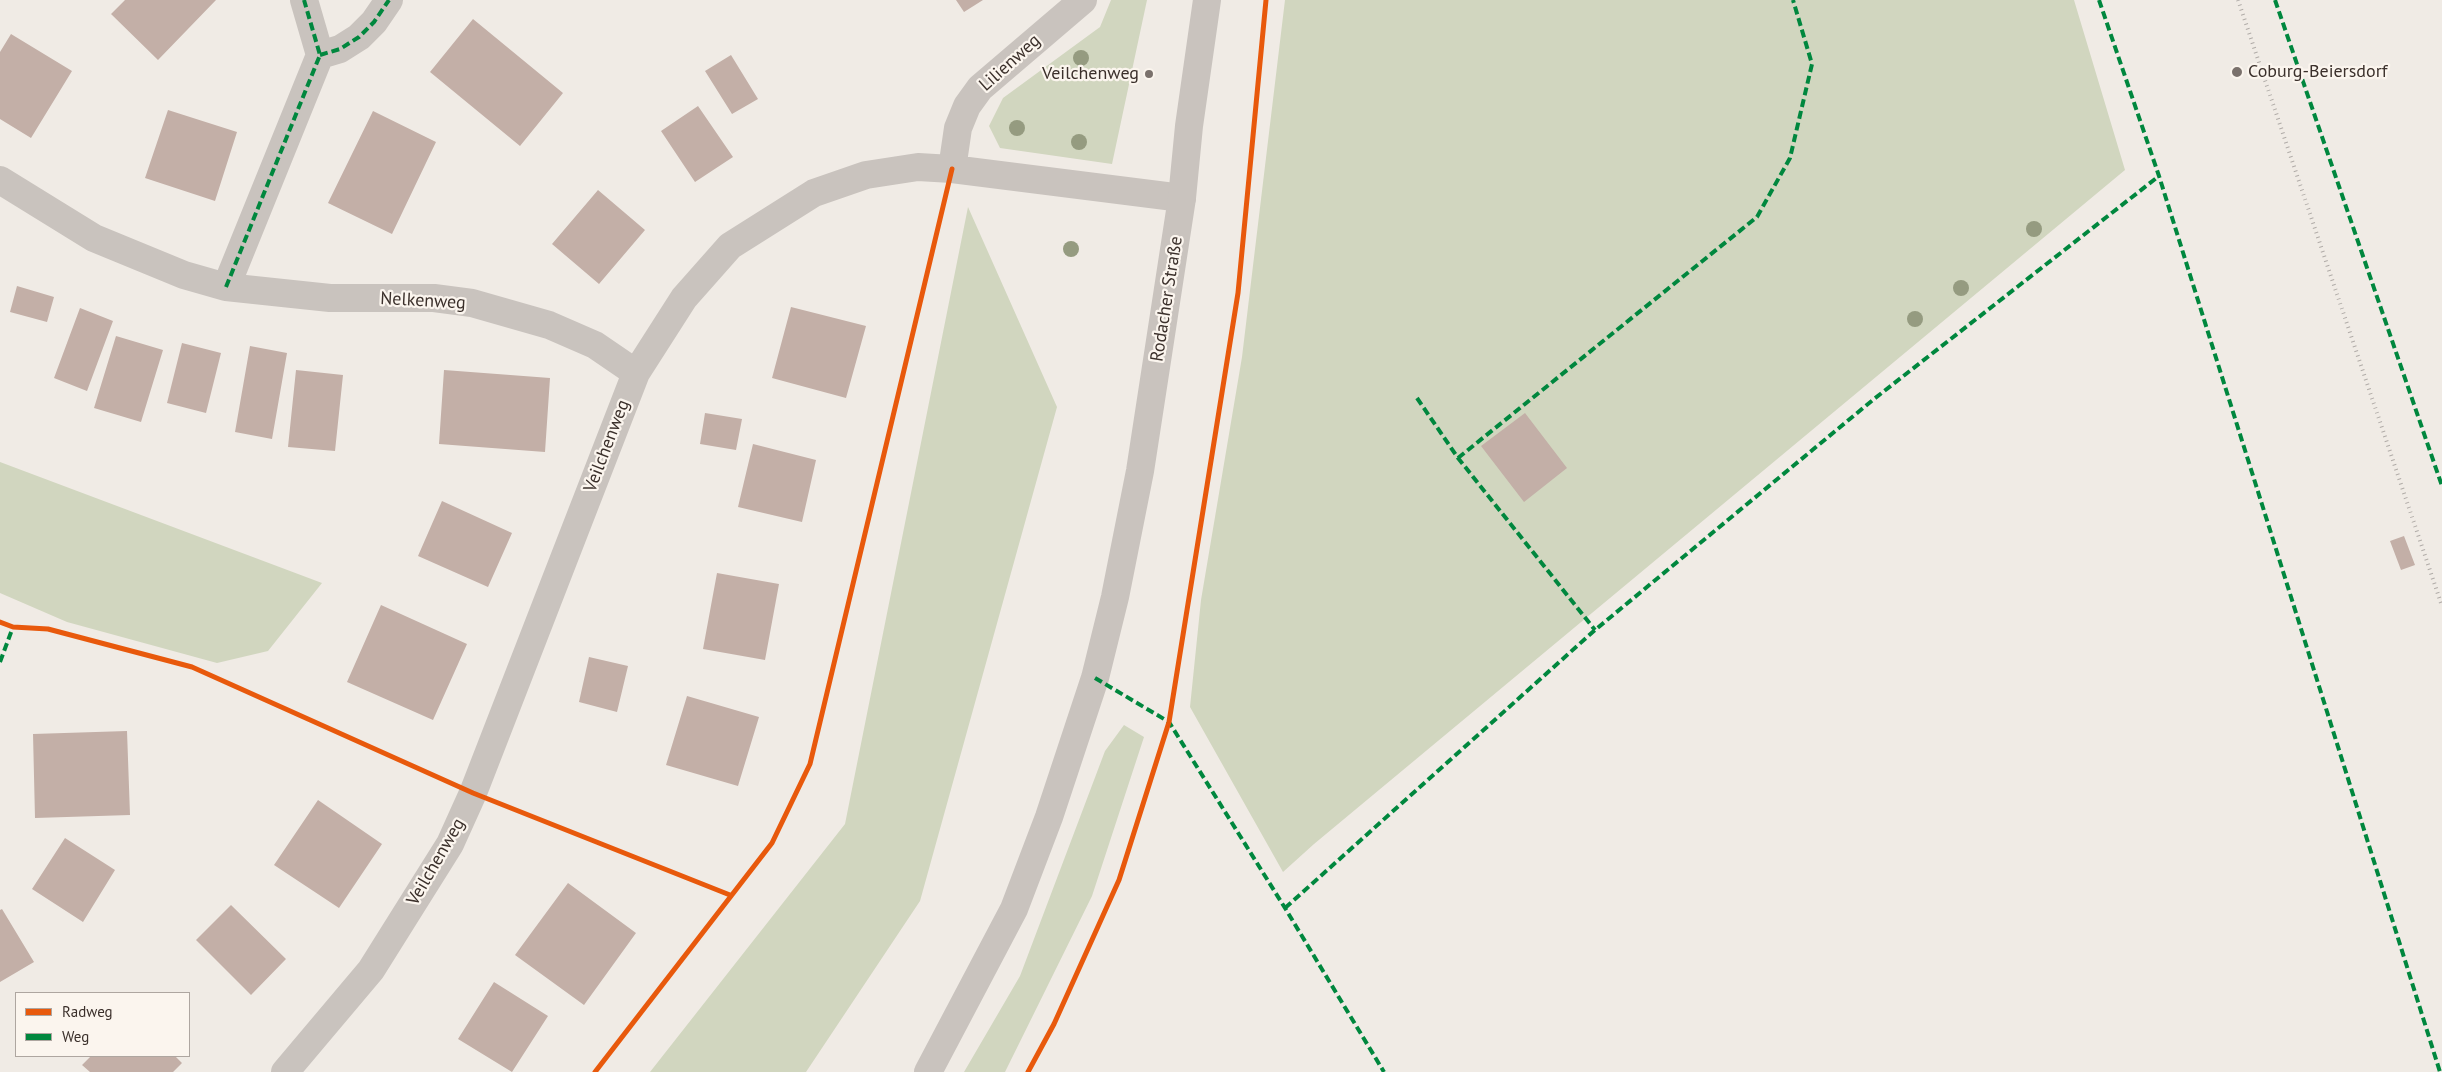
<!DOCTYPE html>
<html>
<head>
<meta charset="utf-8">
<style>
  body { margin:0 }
  #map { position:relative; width:2442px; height:1072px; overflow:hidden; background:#f0ebe5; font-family:"PT Sans",sans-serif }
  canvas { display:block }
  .legend { position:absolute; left:15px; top:992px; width:175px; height:65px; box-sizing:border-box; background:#fbf5ee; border:1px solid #aea6a0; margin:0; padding:6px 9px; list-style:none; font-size:15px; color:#3b302b }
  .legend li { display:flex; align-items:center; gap:10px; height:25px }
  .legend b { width:25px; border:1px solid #aea6a0 }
</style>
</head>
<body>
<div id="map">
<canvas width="2442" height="1072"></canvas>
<ul class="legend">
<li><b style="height:6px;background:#e8590c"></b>Radweg</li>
<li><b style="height:6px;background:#00873e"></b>Weg</li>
</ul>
</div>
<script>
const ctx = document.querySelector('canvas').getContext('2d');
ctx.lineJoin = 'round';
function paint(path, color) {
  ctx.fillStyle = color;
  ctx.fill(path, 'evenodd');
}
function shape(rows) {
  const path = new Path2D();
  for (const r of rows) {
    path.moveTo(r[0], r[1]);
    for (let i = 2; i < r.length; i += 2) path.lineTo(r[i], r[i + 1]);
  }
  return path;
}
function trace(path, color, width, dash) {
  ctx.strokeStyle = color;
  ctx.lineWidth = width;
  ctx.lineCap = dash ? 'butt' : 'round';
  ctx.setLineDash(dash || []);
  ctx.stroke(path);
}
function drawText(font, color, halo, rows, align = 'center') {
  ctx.font = font + ' "PT Sans",sans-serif';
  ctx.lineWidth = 4.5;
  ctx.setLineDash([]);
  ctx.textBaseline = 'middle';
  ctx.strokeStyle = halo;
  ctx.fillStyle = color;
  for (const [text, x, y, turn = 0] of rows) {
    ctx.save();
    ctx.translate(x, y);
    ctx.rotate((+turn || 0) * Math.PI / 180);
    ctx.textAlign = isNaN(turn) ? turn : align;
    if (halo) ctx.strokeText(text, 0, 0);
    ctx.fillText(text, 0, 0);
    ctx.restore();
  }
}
const green = shape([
  [1111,0,1147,0,1112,164,1000,148,989,126,1003,98,1100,27],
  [1285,0,2074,0,2125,170,1314,844,1283,872,1190,707,1201,600,1242,357],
  [968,207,1057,407,920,901,806,1072,650,1072,845,824],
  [0,462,322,583,268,651,217,663,67,622,0,593],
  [1124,725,1144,737,1092,896,1005,1072,964,1072,1020,976,1105,751]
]);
const building = shape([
  [125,0,216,0,158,60,111,14],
  [956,0,983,0,964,12],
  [473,19,563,93,520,146,430,72],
  [11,34,72,71,31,138,0,119,0,52],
  [731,55,758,99,732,114,705,71],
  [698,106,733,157,695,182,661,131],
  [168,110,237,132,215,201,145,178],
  [373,111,436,142,392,234,328,203],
  [598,190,645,230,599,284,552,244],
  [17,286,54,297,47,322,10,312],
  [791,307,866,326,846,398,772,378],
  [80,308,113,321,87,391,54,378],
  [116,336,163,350,141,422,94,408],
  [182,343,221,353,206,413,167,403],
  [250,346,287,353,272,439,235,432],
  [296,370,343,375,335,451,288,447],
  [444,370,550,378,545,452,439,444],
  [705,413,742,419,736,450,700,444],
  [1525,413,1567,468,1524,502,1481,446],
  [753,444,816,460,802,522,738,507],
  [442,501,512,533,488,587,418,556],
  [2404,536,2415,565,2401,570,2390,541],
  [717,573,779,584,765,660,703,649],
  [381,605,467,644,433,720,347,682],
  [589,657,628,666,617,712,579,702],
  [687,696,759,717,738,786,666,765],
  [127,731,130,815,35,818,33,734],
  [318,800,382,844,339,908,274,865],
  [65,838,115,870,83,922,32,889],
  [568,883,636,933,584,1005,515,955],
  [231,905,286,959,251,995,196,940],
  [2,909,34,962,0,982,0,910],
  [494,982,548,1016,512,1072,458,1039],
  [91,1056,175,1056,182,1063,173,1072,90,1072,82,1065]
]);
const minor = shape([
  [320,55,340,49,359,37,374,22,389,0],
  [952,169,958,128,967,106,980,88,1083,0],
  [0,180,94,238,184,275,226,287,330,298,434,298,472,303,549,325,595,345,636,373],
  [226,287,320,55,304,0],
  [285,1072,371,970,450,844,473,793,636,373,684,298,730,246,814,193,866,175,918,167,952,169,1182,198]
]);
const tertiary = shape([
  [928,1072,1014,909,1049,817,1095,678,1115,597,1140,471,1182,198,1189,126,1207,0]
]);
const rail = shape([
  [2238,0,2442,606]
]);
const quiet = shape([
  [2099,0,2159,176,2440,1072],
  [2275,0,2442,486],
  [320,55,340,49,359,37,374,22,389,0],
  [226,287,320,55,304,0],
  [1417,398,1458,458,1595,630],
  [1458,458,1757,217,1790,158,1812,64,1793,0],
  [0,662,13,627],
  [1095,678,1169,722,1285,908,1384,1072],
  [1285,908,1595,630,1874,399,2159,176]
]);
const cycleway = shape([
  [0,622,13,627,48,629,192,667,473,793,730,895],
  [595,1072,772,843,810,764,952,169],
  [1028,1072,1054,1024,1119,880,1169,722,1238,293,1266,0]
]);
const trees = [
  [1081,58],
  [1017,128],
  [1079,142],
  [2034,229],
  [1071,249],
  [1961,288],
  [1915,319]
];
const markers = [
  [2237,72,6,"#7a716c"],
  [1149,74,5,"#7a716c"]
];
const streetNames = [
  ["Lilienweg",1010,63,-42],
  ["Rodacher Straße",1167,299,-81],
  ["Nelkenweg",423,301,3],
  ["Veilchenweg",607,446,-69],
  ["Veilchenweg",436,862,-60]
];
const poiNames = [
  ["Coburg-Beiersdorf",2248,72],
  ["Veilchenweg",1139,74,"right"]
];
paint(green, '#d1d6bf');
paint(building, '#c3afa7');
trace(minor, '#c9c3be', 28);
trace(tertiary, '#c9c3be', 28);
trace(rail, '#b1aca8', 4, [1, 4]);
trace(quiet, '#00873e', 4, [8, 4]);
trace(cycleway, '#e8590c', 5);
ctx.fillStyle = '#959b80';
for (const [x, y] of trees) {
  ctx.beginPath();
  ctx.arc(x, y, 8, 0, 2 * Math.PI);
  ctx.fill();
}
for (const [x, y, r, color] of markers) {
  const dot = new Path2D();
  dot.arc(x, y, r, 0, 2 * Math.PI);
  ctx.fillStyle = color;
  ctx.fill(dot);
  trace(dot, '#fbf5ee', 2);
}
drawText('18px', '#3b302b', '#fbf5ee', streetNames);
drawText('18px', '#3b302b', '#fbf5ee', poiNames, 'left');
</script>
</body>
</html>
